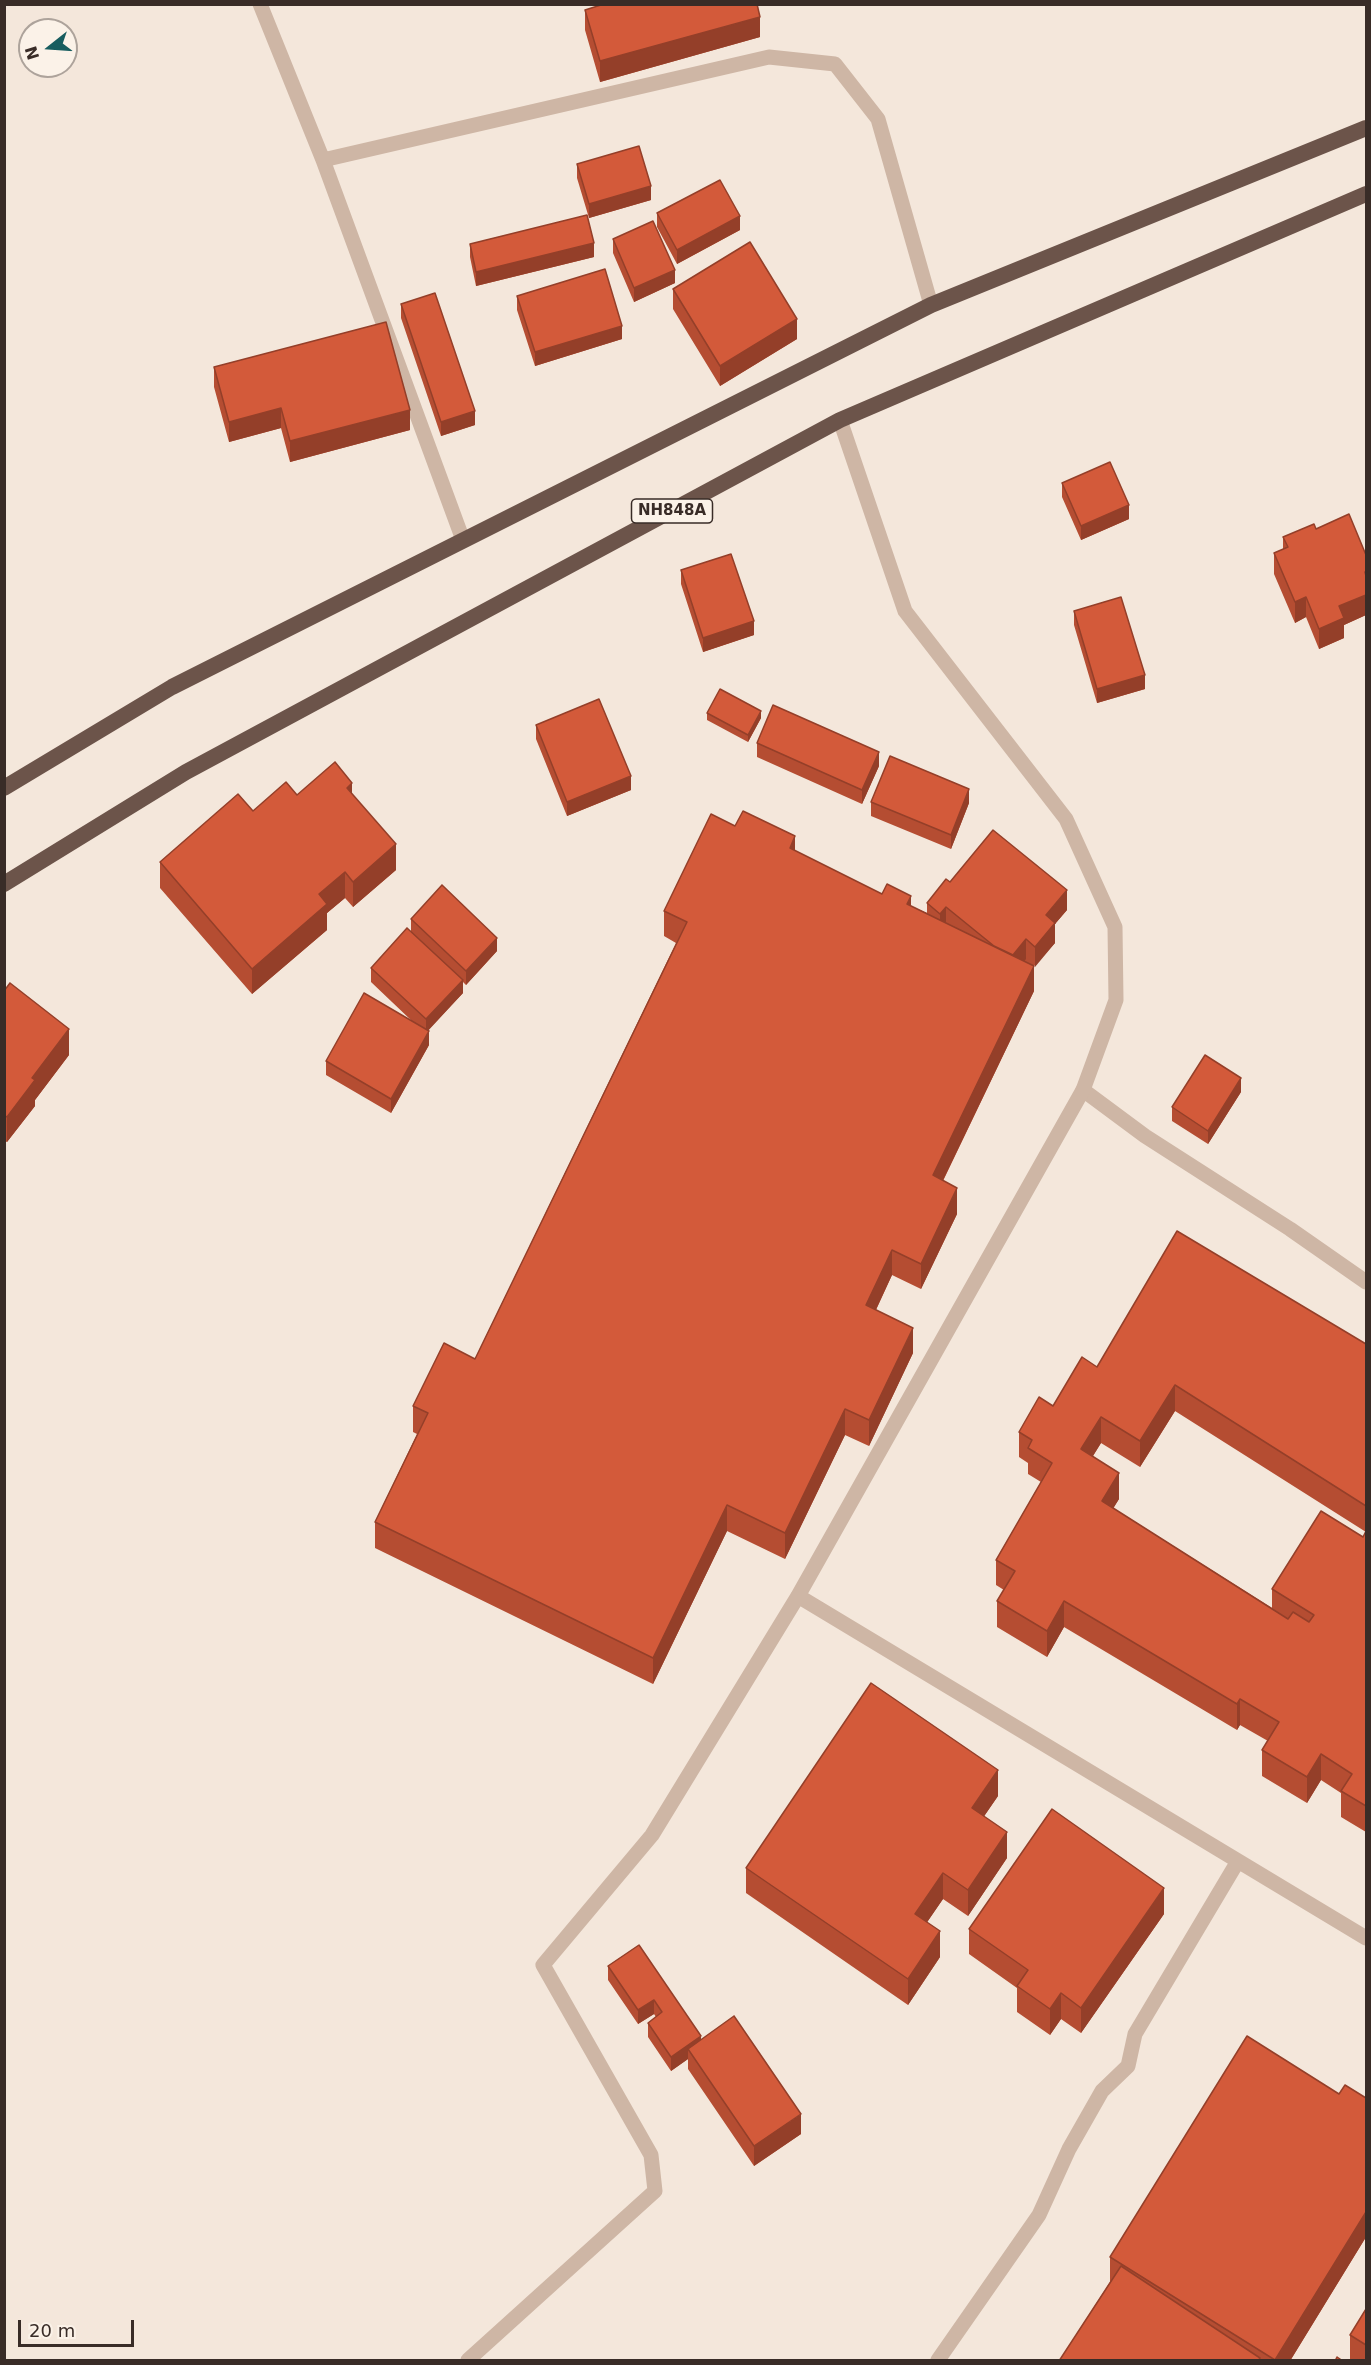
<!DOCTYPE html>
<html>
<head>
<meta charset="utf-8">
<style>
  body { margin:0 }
  #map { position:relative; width:1371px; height:2365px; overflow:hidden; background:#f4e7db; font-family:"DejaVu Sans",sans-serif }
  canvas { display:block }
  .frame { position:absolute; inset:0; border:6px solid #392c27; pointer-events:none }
  .north { position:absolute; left:18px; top:18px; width:60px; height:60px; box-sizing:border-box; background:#fbf2e8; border:2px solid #ada39b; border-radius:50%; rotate:253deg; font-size:16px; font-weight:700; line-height:24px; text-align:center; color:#392c27 }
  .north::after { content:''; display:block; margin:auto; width:21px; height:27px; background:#185d5f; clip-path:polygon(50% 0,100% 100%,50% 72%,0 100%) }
  .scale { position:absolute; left:18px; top:2320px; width:116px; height:27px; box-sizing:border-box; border:3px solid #392c27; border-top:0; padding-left:8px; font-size:18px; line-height:21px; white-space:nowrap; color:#392c27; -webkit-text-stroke:4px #fbf2e8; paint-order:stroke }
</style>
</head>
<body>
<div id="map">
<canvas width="1371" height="2365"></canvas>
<div class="frame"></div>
<div class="north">N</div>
<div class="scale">20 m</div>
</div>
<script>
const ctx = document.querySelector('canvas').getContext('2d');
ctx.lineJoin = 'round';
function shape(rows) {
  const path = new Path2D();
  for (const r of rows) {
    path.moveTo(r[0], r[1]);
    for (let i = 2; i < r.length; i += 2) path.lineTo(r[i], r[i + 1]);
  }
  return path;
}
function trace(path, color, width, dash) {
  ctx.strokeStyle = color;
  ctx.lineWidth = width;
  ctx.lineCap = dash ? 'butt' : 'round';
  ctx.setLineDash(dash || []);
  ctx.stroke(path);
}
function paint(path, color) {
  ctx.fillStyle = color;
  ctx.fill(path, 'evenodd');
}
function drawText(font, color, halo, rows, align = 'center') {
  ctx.font = font + ' "DejaVu Sans",sans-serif';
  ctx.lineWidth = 4.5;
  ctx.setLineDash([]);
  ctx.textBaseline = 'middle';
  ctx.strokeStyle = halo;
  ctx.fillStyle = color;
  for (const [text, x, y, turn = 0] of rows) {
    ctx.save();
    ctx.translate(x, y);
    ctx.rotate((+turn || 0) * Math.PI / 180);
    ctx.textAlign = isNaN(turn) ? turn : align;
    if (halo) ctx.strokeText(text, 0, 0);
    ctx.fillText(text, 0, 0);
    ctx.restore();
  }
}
const service = shape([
  [1083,1090,1145,1136,1290,1229,1366,1282]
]);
const minor = shape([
  [260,4,323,160,463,540],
  [323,160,769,57,835,64,878,119,931,305],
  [798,1596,1366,1938],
  [468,2360,655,2191,651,2155,543,1965,652,1835,798,1596,1083,1090,1116,1000,1115,927,1066,819,905,611,840,420],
  [938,2360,1039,2215,1069,2149,1102,2091,1128,2066,1135,2034,1238,1861]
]);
const trunk = shape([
  [4,788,172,687,931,305,1366,128],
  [4,884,186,772,840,420,1366,194]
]);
const wall = shape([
  [585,10,760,37,600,82,585,30],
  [577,164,651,200,589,218,577,178],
  [657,213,740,230,677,264,657,227],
  [613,239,675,283,634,302,613,253],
  [470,244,594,257,476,286,470,257],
  [673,289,797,339,720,386,673,309],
  [517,296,622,339,535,366,517,310],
  [401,304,475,425,441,436,401,318],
  [214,367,410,430,290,462,281,428,229,442,214,387],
  [1062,483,1129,519,1081,540,1062,497],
  [1316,529,1366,555,1366,615,1344,625,1344,638,1319,649,1306,617,1295,623,1274,574,1274,553,1283,549,1283,537],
  [681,570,754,635,703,652,681,584],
  [1074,611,1145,689,1097,703,1074,625],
  [707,713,761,718,748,742,707,720],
  [536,725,631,790,567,816,536,739],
  [757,743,879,766,862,804,757,757],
  [352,794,396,870,353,907,345,898,327,913,327,930,252,994,160,888,160,862,253,811,297,795],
  [871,802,969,803,951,849,871,816],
  [735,826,795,851,882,894,927,913,927,903,950,882,1067,910,1055,924,1055,943,1034,966,1034,991,943,1181,957,1214,921,1289,892,1275,876,1310,913,1353,869,1446,845,1435,785,1559,727,1531,653,1684,375,1548,375,1522,417,1434,413,1432,413,1406,475,1359,676,943,664,936,664,911],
  [411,919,497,951,466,985,463,982,463,993,428,1030,429,1045,391,1113,326,1075,326,1061,413,1022,371,982,371,968,411,932],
  [4,991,69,1055,35,1100,35,1106,7,1142,4,1141],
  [1241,1092,1208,1144,1172,1121,1172,1107],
  [1366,1344,1366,1832,1341,1817,1341,1793,1321,1780,1307,1803,1262,1776,1262,1750,1268,1741,1240,1725,1237,1730,1064,1627,1047,1657,997,1627,997,1601,1004,1590,996,1585,996,1560,1041,1482,1028,1474,1028,1463,1019,1457,1019,1432,1053,1406,1097,1367],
  [1175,1411,1366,1532,1363,1537,1272,1589,1272,1608,1113,1508,1119,1499,1093,1456,1101,1443,1140,1467],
  [998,1796,984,1816,1007,1858,968,1916,943,1899,927,1922,940,1957,908,2005,746,1893,746,1868],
  [1164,1914,1081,2033,1061,2019,1050,2035,1017,2012,1017,1988,969,1954,969,1929],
  [639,1945,701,2039,801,2134,754,2166,688,2069,688,2059,671,2071,648,2037,648,2023,656,2017,654,2014,638,2024,608,1980,608,1966],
  [1339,2094,1366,2098,1366,2237,1290,2361,1059,2361,1110,2282,1110,2257],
  [1366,2309,1366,2361,1350,2361,1350,2335]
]);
const shadedWall = shape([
  [760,17,760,37,600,82,600,61],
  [651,186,651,200,589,218,589,204],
  [740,216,740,230,677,264,677,250],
  [594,243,594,257,476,286,476,272],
  [675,270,675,283,634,302,634,288],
  [797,319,797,339,720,386,720,366],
  [622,326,622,339,535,366,535,352],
  [281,408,281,428,229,442,229,422],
  [410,410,410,430,290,462,290,441],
  [475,411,475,425,441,436,441,422],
  [1129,505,1129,519,1081,540,1081,526],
  [1366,595,1366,615,1344,625,1344,638,1319,649,1319,629,1339,606],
  [1306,597,1306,617,1295,623,1295,602],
  [754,621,754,635,703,652,703,638],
  [1145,675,1145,689,1097,703,1097,689],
  [761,711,761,718,748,742,748,735],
  [879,752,879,766,862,804,862,790],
  [631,776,631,790,567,816,567,802],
  [352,783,352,809,347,788],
  [969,789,969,803,951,849,951,835],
  [795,836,795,862,790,848],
  [396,844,396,870,353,907,353,882],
  [345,872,345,898,327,913,327,930,252,994,252,969,319,894],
  [1067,890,1067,910,1055,924,1055,943,1035,967,1035,947,1046,915],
  [911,896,911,922,907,904],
  [946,907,946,927,940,934,940,914],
  [497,938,497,951,466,985,466,971],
  [1026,939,1026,959,1010,979,1010,959],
  [1034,966,1034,991,933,1201,933,1175],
  [463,980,463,993,426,1033,426,1019],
  [69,1029,69,1055,35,1100,35,1106,7,1142,7,1117,32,1078],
  [429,1031,429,1045,391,1113,391,1099],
  [1241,1078,1241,1092,1208,1144,1208,1131],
  [957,1188,957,1214,921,1289,921,1264],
  [892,1250,892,1275,866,1331,866,1305],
  [913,1328,913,1353,869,1446,869,1420],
  [1175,1385,1175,1411,1140,1467,1140,1441],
  [845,1409,845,1435,785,1559,785,1533],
  [1101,1417,1101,1443,1081,1475,1081,1449],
  [1119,1473,1119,1499,1102,1527,1102,1501],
  [727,1505,727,1531,653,1684,653,1658],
  [1064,1601,1064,1627,1047,1657,1047,1631],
  [1240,1699,1240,1725,1237,1730,1237,1704],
  [1321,1754,1321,1780,1307,1803,1307,1777],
  [998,1770,998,1796,972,1834,972,1808],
  [1007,1832,1007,1858,968,1916,968,1890],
  [943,1873,943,1899,915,1940,915,1914],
  [1164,1888,1164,1914,1081,2033,1081,2008],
  [940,1931,940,1957,908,2005,908,1979],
  [1061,1993,1061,2019,1050,2035,1050,2009],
  [654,2000,654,2014,638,2024,638,2010],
  [701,2036,701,2050,688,2049,688,2059,671,2071,671,2057],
  [801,2114,801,2134,754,2166,754,2146],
  [1366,2212,1366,2237,1290,2361,1275,2361]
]);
const building = shape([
  [604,4,757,4,760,17,600,61,585,10,604,4],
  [639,146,651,186,589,204,577,164,639,146],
  [720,180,740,216,677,250,657,213,720,180],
  [587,215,594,243,476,272,470,244,587,215],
  [653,221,675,270,634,288,613,239,653,221],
  [750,242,797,319,720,366,673,289,750,242],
  [605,269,622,326,535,352,517,296,605,269],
  [435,293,475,411,441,422,401,304,435,293],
  [386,322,410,410,290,441,281,408,229,422,214,367,386,322],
  [1110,462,1129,505,1081,526,1062,483,1110,462],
  [1349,514,1366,555,1366,571,1365,572,1366,576,1366,595,1339,606,1344,618,1319,629,1306,597,1295,602,1274,553,1288,547,1283,537,1314,524,1316,529,1349,514],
  [731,554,754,621,703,638,681,570,731,554],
  [1121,597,1145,675,1097,689,1074,611,1121,597],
  [720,689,761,711,748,735,707,713,720,689],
  [599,699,631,776,567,802,536,725,599,699],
  [773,705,879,752,862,790,757,743,773,705],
  [890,756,969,789,951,835,871,802,890,756],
  [335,762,352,783,347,788,396,844,353,882,345,872,319,894,327,904,252,969,160,862,238,794,253,811,286,782,297,795,335,762],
  [743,811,795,836,790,848,882,894,887,884,911,896,907,904,1034,966,933,1175,957,1188,921,1264,892,1250,866,1305,913,1328,869,1420,845,1409,785,1533,727,1505,653,1658,375,1522,428,1413,413,1406,444,1343,475,1359,687,922,664,911,711,814,735,826,743,811],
  [993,830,1067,890,1046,915,1055,923,1035,947,1026,939,1013,955,994,946,946,907,940,914,927,903,946,879,950,882,993,830],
  [442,885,497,938,466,971,411,919,442,885],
  [407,928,463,980,426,1019,371,968,407,928],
  [10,983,69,1029,32,1078,35,1080,7,1117,4,1115,4,991,10,983],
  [364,993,429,1031,391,1099,326,1061,364,993],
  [1205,1055,1241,1078,1208,1131,1172,1107,1205,1055],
  [1177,1231,1366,1344,1366,1506,1175,1385,1140,1441,1101,1417,1081,1449,1119,1473,1102,1501,1288,1619,1293,1612,1309,1622,1314,1615,1272,1589,1321,1511,1363,1537,1366,1531,1366,1806,1341,1791,1352,1774,1321,1754,1307,1777,1262,1750,1279,1722,1240,1699,1237,1704,1064,1601,1047,1631,997,1601,1015,1571,996,1560,1052,1463,1028,1448,1032,1440,1019,1432,1039,1397,1053,1406,1082,1357,1097,1367,1177,1231],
  [871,1683,998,1770,972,1808,1007,1832,968,1890,943,1873,915,1914,940,1931,908,1979,746,1868,871,1683],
  [1052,1809,1164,1888,1081,2008,1061,1993,1050,2009,1017,1986,1028,1970,969,1929,1052,1809],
  [639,1945,701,2036,671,2057,648,2023,662,2012,654,2000,638,2010,608,1966,639,1945],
  [734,2016,801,2114,754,2146,688,2049,734,2016],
  [1247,2036,1339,2094,1345,2085,1366,2098,1366,2212,1275,2360,1110,2257,1247,2036],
  [1121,2266,1260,2358,1258,2361,1059,2361,1121,2266],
  [1366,2309,1366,2345,1350,2335,1366,2309],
  [1337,2357,1343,2361,1335,2361,1337,2357]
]);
const shields = [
  [672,511,81]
];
const shieldNames = [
  ["NH848A",672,511]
];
trace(service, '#ceb6a5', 15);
trace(minor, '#ceb6a5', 15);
trace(trunk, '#6c544a', 16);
paint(wall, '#b54d32');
paint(shadedWall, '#943f29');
paint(building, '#d35a3a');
trace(building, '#943f29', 1.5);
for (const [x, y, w] of shields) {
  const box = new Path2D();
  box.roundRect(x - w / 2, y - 12, w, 24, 4.5);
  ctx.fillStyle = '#fbf2e8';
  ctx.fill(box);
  trace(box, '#392c27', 1.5);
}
drawText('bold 15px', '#392c27', null, shieldNames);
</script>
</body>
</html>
